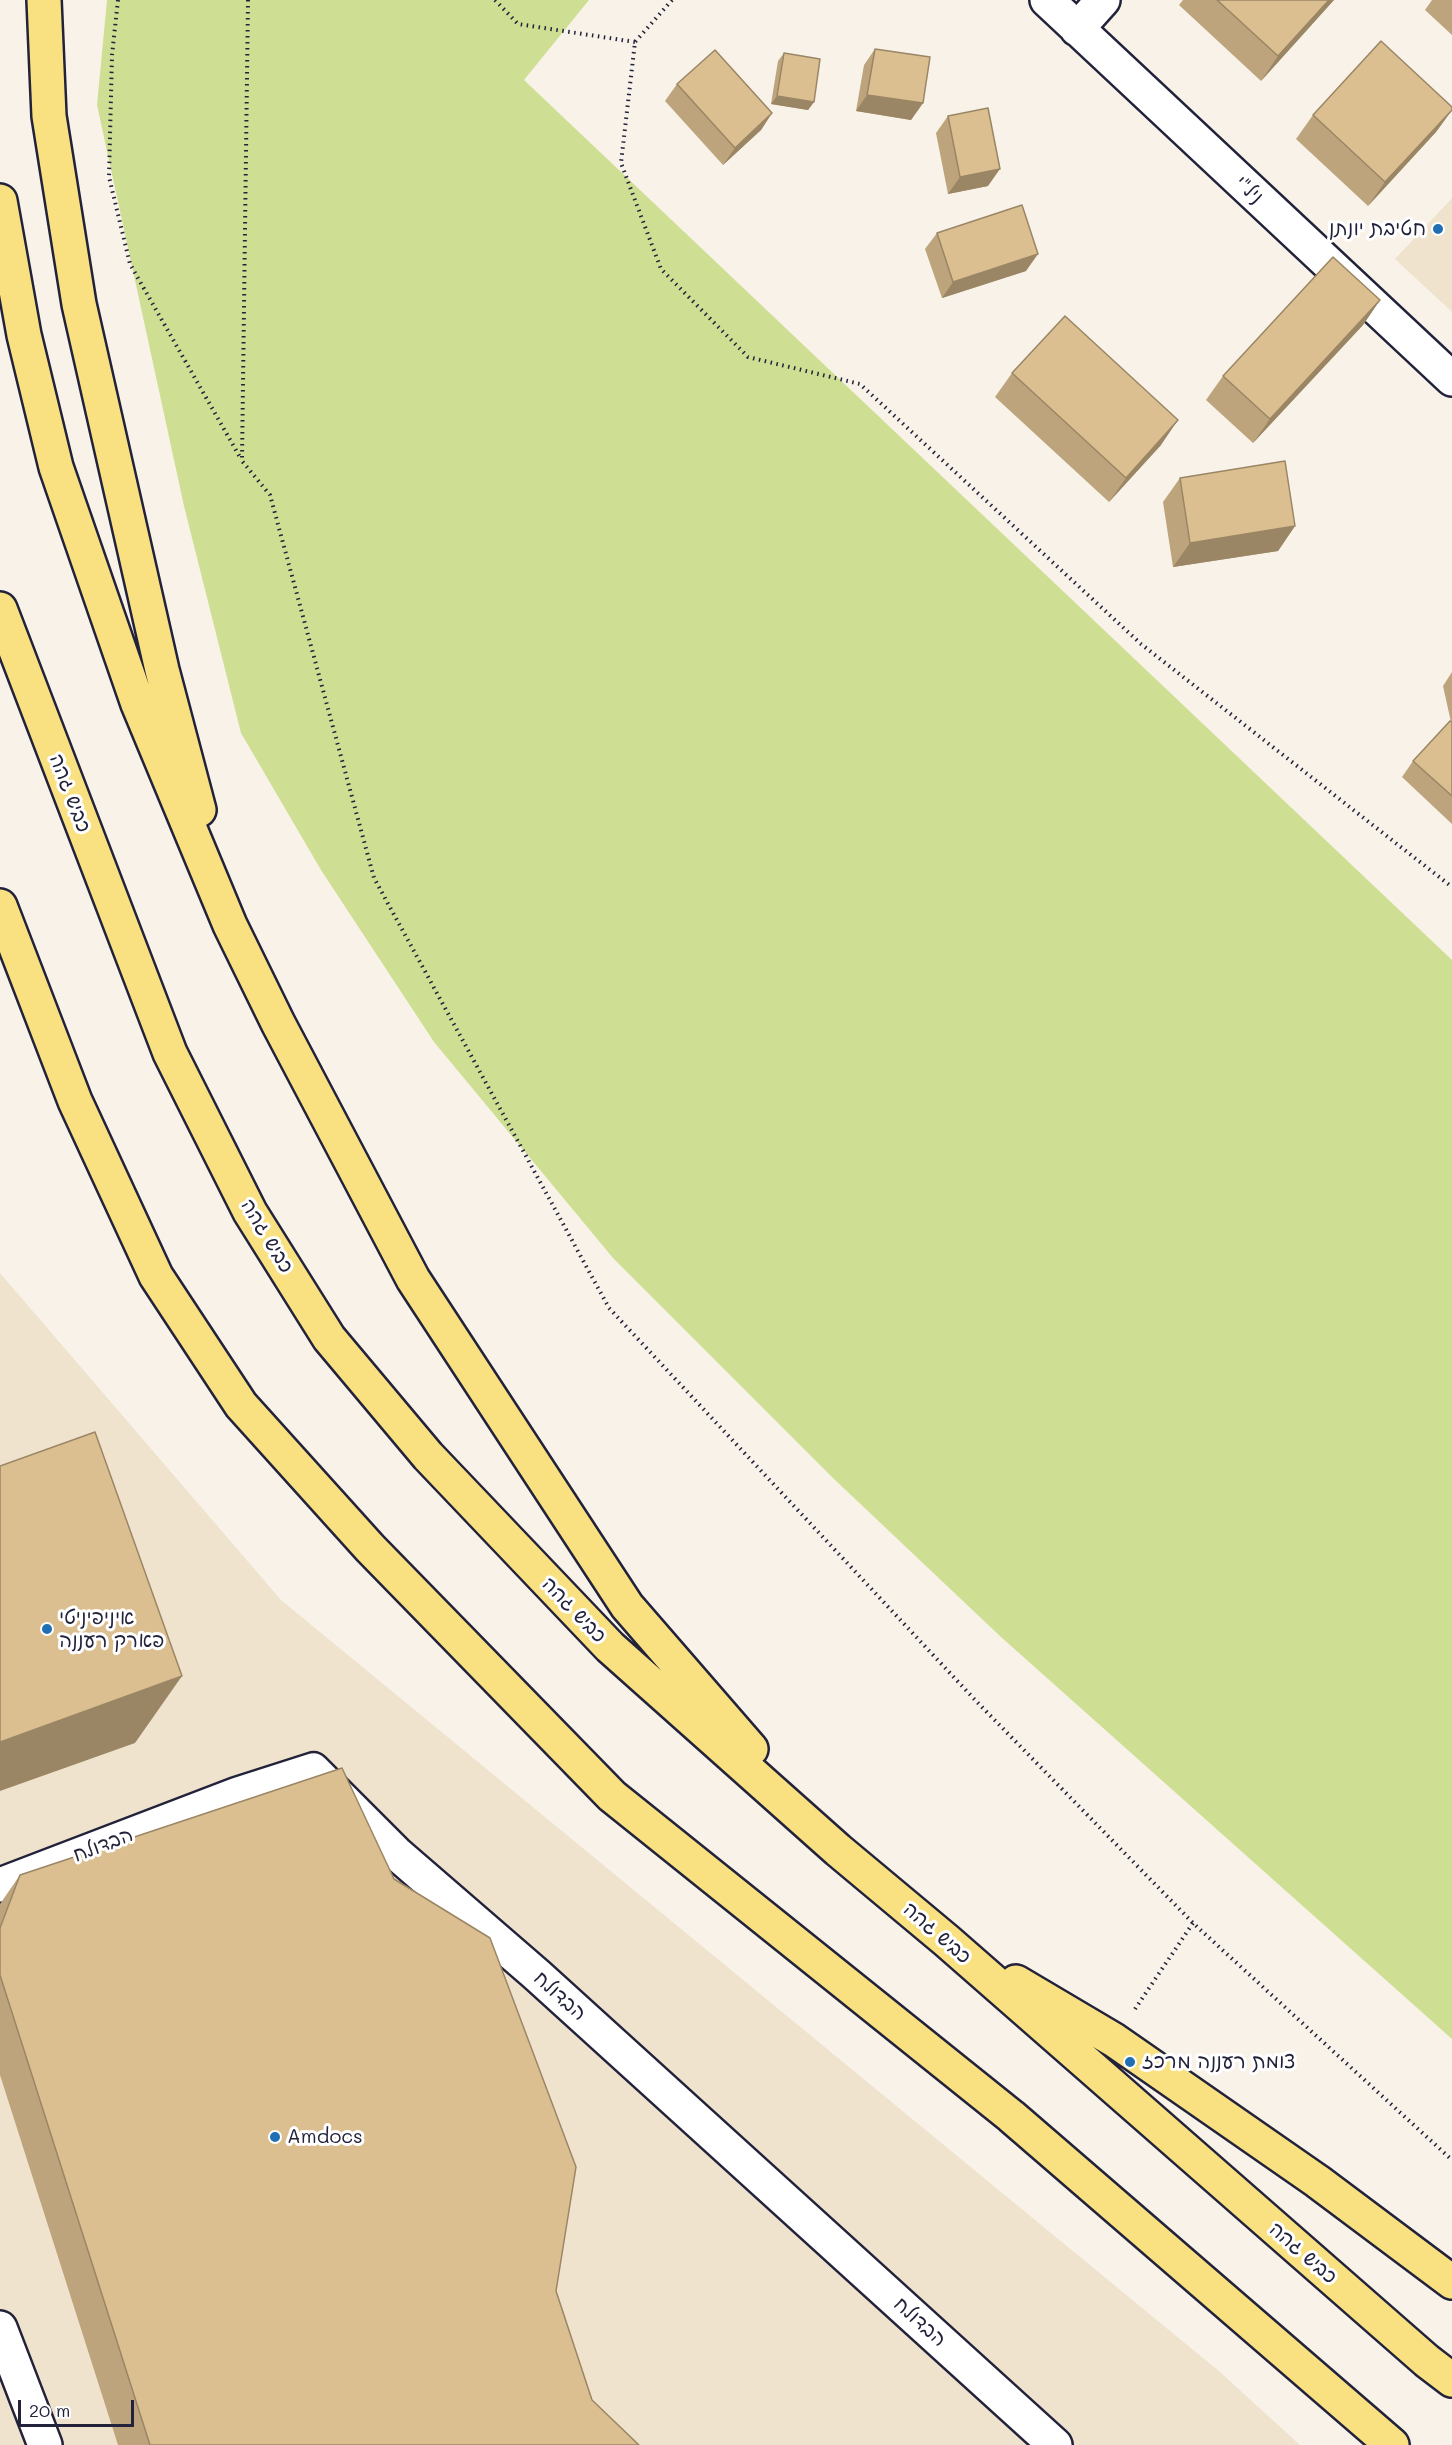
<!DOCTYPE html>
<html>
<head>
<meta charset="utf-8">
<style>
  body { margin:0 }
  #map { position:relative; width:1452px; height:2445px; overflow:hidden; background:#f8f2e9; font-family:Mali,sans-serif }
  canvas { display:block }
  .scale { position:absolute; left:18px; top:2400px; width:116px; height:27px; box-sizing:border-box; border:3px solid #22223b; border-top:0; padding-left:8px; font-size:18px; line-height:21px; white-space:nowrap; color:#22223b; -webkit-text-stroke:4px #fff; paint-order:stroke }
</style>
</head>
<body>
<div id="map">
<canvas width="1452" height="2445"></canvas>
<div class="scale">20 m</div>
</div>
<script>
const ctx = document.querySelector('canvas').getContext('2d');
ctx.lineJoin = 'round';
function paint(path, color) {
  ctx.fillStyle = color;
  ctx.fill(path, 'evenodd');
}
function shape(rows) {
  const path = new Path2D();
  for (const r of rows) {
    path.moveTo(r[0], r[1]);
    for (let i = 2; i < r.length; i += 2) path.lineTo(r[i], r[i + 1]);
  }
  return path;
}
function trace(path, color, width, dash) {
  ctx.strokeStyle = color;
  ctx.lineWidth = width;
  ctx.lineCap = dash ? 'butt' : 'round';
  ctx.setLineDash(dash || []);
  ctx.stroke(path);
}
function drawText(font, color, halo, rows, align = 'center') {
  ctx.font = font + ' Mali,"Playpen Sans Hebrew",sans-serif';
  ctx.lineWidth = 6;
  ctx.setLineDash([]);
  ctx.textBaseline = 'middle';
  ctx.strokeStyle = halo;
  ctx.fillStyle = color;
  for (const [text, x, y, turn = 0] of rows) {
    ctx.save();
    ctx.translate(x, y);
    ctx.rotate((+turn || 0) * Math.PI / 180);
    ctx.textAlign = isNaN(turn) ? turn : align;
    if (halo) ctx.strokeText(text, 0, 0);
    ctx.fillText(text, 0, 0);
    ctx.restore();
  }
}
const built = shape([
  [1452,198,1452,312,1395,259],
  [0,1273,281,1600,1220,2372,1300,2445,0,2445]
]);
const green = shape([
  [107,0,589,0,524,80,1452,960,1452,2039,1001,1637,833,1478,613,1258,434,1042,321,870,241,733,184,506,97,105]
]);
const path = shape([
  [118,0,112,55,109,177,130,264,241,459],
  [248,0,242,461,270,495,374,878,609,1308,977,1702,1193,1923,1452,2160],
  [495,0,518,24,635,42],
  [672,0,635,42,621,163,661,269,748,357,860,384,1141,644,1452,887],
  [1135,2009,1193,1923]
]);
const minor = shape([
  [1047,0,1452,379],
  [1077,29,1103,0],
  [0,1885,238,1794,313,1770,396,1853,537,1975,1055,2445],
  [0,2328,45,2445]
]);
const highway = shape([
  [44,0,49,116,79,304,162,670,199,810],
  [0,201,24,335,56,467,138,704,230,925,278,1023,413,1279,627,1606,751,1749],
  [0,609,170,1053,250,1212,329,1338,428,1456,610,1647,838,1850,947,1941,1427,2361,1452,2380],
  [0,906,75,1101,156,1276,241,1405,370,1548,612,1796,1011,2116,1392,2445],
  [1016,1982,1114,2040,1317,2181,1452,2282]
]);
const wall = shape([
  [1183,0,1334,0,1261,81,1179,5],
  [1432,0,1452,0,1452,35,1425,10],
  [875,49,923,103,911,120,856,111,864,65],
  [784,53,814,102,808,110,771,104,778,61],
  [677,84,772,113,761,130,723,165,665,101],
  [1452,110,1436,132,1368,206,1296,139,1313,115],
  [948,116,988,186,948,194,936,133],
  [937,233,1026,271,942,298,925,249],
  [1380,300,1363,325,1253,443,1206,400,1223,376],
  [1012,373,1161,445,1109,502,995,397],
  [1180,478,1295,526,1278,551,1173,567,1163,502],
  [1452,672,1452,824,1402,777,1413,761,1451,722,1443,686],
  [20,1875,556,2291,592,2400,639,2445,118,2445,0,2075,0,1904]
]);
const shadedWall = shape([
  [1329,0,1334,0,1261,81,1278,56],
  [867,95,923,103,911,120,856,111],
  [777,96,814,102,808,110,771,104],
  [1452,110,1436,132,1368,206,1385,182],
  [772,113,761,130,723,165,735,148],
  [1000,169,988,186,948,194,960,177],
  [1038,254,1026,271,942,298,953,282],
  [1380,300,1363,325,1253,443,1270,419],
  [1178,420,1161,445,1109,502,1126,478],
  [1295,526,1278,551,1173,567,1190,543],
  [182,1676,135,1743,0,1791,0,1742]
]);
const building = shape([
  [1217,0,1329,0,1278,56,1217,0],
  [1381,41,1452,107,1452,110,1385,182,1313,115,1381,41],
  [875,49,930,57,923,103,867,95,875,49],
  [715,50,772,113,735,148,677,84,715,50],
  [784,53,820,59,814,102,777,96,784,53],
  [988,108,1000,169,960,177,948,116,988,108],
  [1022,205,1038,254,953,282,937,233,1022,205],
  [1333,257,1380,300,1270,419,1223,376,1333,257],
  [1065,316,1178,420,1126,478,1012,373,1065,316],
  [1285,461,1295,526,1190,543,1180,478,1285,461],
  [1450,721,1452,722,1452,796,1413,761,1450,721],
  [95,1432,182,1676,0,1742,0,1466,95,1432],
  [342,1768,394,1879,490,1938,576,2167,556,2291,592,2400,639,2445,150,2445,0,1975,0,1928,20,1875,342,1768]
]);
const markers = [
  [1438,229,6,"#1f6fb2"],
  [47,1629,6,"#1f6fb2"],
  [1130,2062,6,"#1f6fb2"],
  [275,2137,6,"#1f6fb2"]
];
const streetNames = [
  ["ניל\"י",1249,190,43],
  ["כביש גהה",70,793,69],
  ["כביש גהה",267,1236,59],
  ["כביש גהה",574,1610,46],
  ["הבדולח",103,1845,-21],
  ["כביש גהה",937,1933,41],
  ["הבדולח",560,1996,42],
  ["כביש גהה",1303,2253,41],
  ["הבדולח",920,2322,42]
];
const poiNames = [
  ["חטיבת יונתן",1426,229,"right"],
  ["איניפיניטי",59,1618],
  ["פארק רעננה",59,1641],
  ["צומת רעננה מרכז",1142,2062],
  ["Amdocs",287,2137]
];
paint(built, '#f0e3ce');
paint(green, '#cedf93');
trace(minor, '#22223b', 38);
trace(highway, '#22223b', 38);
trace(path, '#22223b', 4, [1.5, 4.5]);
trace(minor, '#fff', 33);
trace(highway, '#f9e181', 33);
paint(wall, '#bda47c');
paint(shadedWall, '#9a8665');
paint(building, '#dcbf90');
trace(building, '#9a8665', 1.5);
for (const [x, y, r, color] of markers) {
  const dot = new Path2D();
  dot.arc(x, y, r, 0, 2 * Math.PI);
  ctx.fillStyle = color;
  ctx.fill(dot);
  trace(dot, '#fff', 2);
}
drawText('20px', '#22223b', '#fff', streetNames);
drawText('20px', '#22223b', '#fff', poiNames, 'left');
</script>
</body>
</html>
